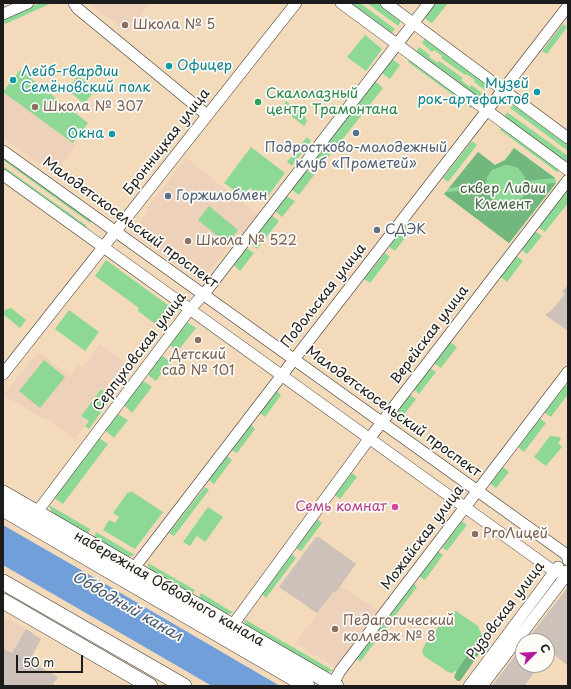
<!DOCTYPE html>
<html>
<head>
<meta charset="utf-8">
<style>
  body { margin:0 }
  #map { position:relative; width:571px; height:689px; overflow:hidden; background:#f2daba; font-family:"Playpen Sans",sans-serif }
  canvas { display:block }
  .frame { position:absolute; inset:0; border:4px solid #1c1c1c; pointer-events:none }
  .north { position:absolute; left:515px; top:633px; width:40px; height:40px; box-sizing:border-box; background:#fdfcf7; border:1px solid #a3a29f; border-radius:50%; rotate:66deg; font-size:11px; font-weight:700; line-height:16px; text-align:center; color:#1c1c1c }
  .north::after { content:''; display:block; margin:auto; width:14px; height:18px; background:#b5179e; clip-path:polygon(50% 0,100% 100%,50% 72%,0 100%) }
  .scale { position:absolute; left:16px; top:655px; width:67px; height:18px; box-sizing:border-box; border:2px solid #1c1c1c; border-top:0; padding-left:5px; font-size:12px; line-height:14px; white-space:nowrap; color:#1c1c1c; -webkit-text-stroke:3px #fdfcf7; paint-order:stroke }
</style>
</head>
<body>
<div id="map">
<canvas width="571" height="689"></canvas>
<div class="frame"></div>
<div class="north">С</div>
<div class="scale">50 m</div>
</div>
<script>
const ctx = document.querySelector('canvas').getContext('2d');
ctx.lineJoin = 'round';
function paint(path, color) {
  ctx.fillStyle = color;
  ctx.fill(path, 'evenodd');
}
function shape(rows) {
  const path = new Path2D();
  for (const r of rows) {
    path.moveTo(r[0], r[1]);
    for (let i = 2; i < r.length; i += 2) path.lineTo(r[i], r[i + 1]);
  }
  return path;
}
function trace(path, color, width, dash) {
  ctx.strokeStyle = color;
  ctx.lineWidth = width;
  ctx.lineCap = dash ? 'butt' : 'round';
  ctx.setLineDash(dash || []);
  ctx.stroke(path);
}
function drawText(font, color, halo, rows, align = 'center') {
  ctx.font = font + ' "Playpen Sans",sans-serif';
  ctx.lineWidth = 3.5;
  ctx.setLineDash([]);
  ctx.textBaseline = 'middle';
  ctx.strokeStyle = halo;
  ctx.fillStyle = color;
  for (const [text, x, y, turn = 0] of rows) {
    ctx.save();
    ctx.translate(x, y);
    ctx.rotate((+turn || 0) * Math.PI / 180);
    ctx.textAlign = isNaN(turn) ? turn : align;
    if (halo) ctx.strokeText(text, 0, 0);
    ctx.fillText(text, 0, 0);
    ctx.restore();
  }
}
const built = shape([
  [91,3,149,3,149,5,127,32,90,4],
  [20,70,88,123,73,143,75,145,55,175,3,138,3,91],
  [186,158,260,216,243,238,241,231,201,282,131,233,149,210,147,209],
  [100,344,126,363,118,374,122,376,109,394,101,388,80,416,87,422,75,439,54,423,42,418,3,395,38,352,70,376,79,365,83,368],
  [340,586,377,610,336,666,333,667,332,664,312,654,296,643,322,607,334,591,336,591],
  [3,616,26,629,12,653,3,648]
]);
const industrial = shape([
  [568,285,568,331,545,315,547,313,550,312,565,294,562,292],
  [316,537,319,537,356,564,336,592,334,591,317,613,279,587],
  [568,587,568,666,551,652,547,656,547,641,526,641],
  [26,629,41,639,29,661,58,677,52,686,3,686,3,648,12,653],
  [523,645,523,665,540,665,524,686,492,686]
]);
const green = shape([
  [40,3,52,3,5,24,3,19],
  [349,3,360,3,395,29,391,34],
  [367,3,378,3,401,20,400,23,398,26],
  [436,3,448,3,433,22,432,22,431,23,425,18],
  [563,24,567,27,547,54,542,51],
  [365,35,382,49,366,71,347,57],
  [425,38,488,85,485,90,474,82,475,80,466,74,465,75,441,58,442,56,434,50,432,52,422,43],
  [419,47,430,55,429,57,438,63,439,61,463,78,461,80,470,87,471,85,482,93,478,98,416,52],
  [392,59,400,65,390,79,383,74,382,71],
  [410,60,472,106,471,108,408,62],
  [20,70,88,123,73,143,3,92],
  [79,75,94,92,84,104,67,89],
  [375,81,383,88,319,169,312,162],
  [286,101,304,115,307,121,304,126,281,108],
  [516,105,568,143,568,151,510,108,512,106],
  [507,112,568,156,567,163,507,119,505,115],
  [501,128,559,170,557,172,500,130],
  [307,137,311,141,292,166,287,162],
  [472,141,477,145,448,182,443,178],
  [251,147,285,173,265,200,250,188,242,196,224,183],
  [514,148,555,178,556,183,509,243,444,194,478,152,495,165,505,160],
  [3,157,92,220,90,223,3,160],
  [3,166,87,226,85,229,3,170],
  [305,170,309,171,314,175,299,195,291,189],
  [568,188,568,203,545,232,538,227],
  [286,196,295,201,282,217,275,211],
  [209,206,238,230,227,244,198,220],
  [271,215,279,221,257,249,251,244,251,241],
  [407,224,412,229,395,251,389,247],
  [535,231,542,236,527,254,521,249],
  [245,249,248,249,254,253,240,271,233,264],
  [385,253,390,257,370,283,364,279],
  [516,256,523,261,507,282,500,276],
  [106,260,176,311,162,329,138,311,139,308,95,276],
  [11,308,26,320,20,328,3,314,5,310],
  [69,310,99,332,85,351,55,329],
  [187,322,196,328,177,352,170,345],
  [450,342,457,347,441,368,434,363],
  [163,356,170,362,156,381,149,376,149,373,161,357],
  [44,360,65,377,40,408,19,391],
  [430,368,436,372,419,394,414,389],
  [141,382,145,382,152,387,132,413,124,405],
  [565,385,568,387,568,394,551,417,544,412],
  [101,389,109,395,113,391,115,392,89,429,85,426,89,421,81,416],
  [277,391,281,395,265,417,260,413],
  [410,395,416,399,400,420,394,416],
  [118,414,128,420,114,438,105,430],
  [539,418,546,423,524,452,518,447],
  [251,425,255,429,237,453,232,450],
  [550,436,559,437,561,439,558,443,562,447,546,466,534,457],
  [99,438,108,444,63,504,54,498],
  [227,456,232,460,214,484,209,480],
  [503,467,509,472,496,488,490,483],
  [352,473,357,477,340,499,335,495],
  [205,487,209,490,174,536,169,533],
  [131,491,163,512,135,549,103,530,109,520,115,523,119,517,113,513,128,492,130,493],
  [49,505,90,529,89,532,87,533,52,513],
  [208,507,223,517,205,542,197,536,190,546,183,542],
  [317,519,322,523,301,551,296,548],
  [462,521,467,525,447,551,442,547],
  [96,532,135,555,127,557,94,537],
  [438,551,443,555,425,580,419,576],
  [292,554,296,558,266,598,262,594],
  [148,563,195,590,193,593,191,594,169,581,169,579,168,580,150,570,148,566],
  [414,584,417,587,360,662,357,658],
  [201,593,234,613,227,614,199,598],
  [450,611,456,611,478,626,481,633,481,635,457,670,452,673,448,672,424,656,422,651,424,646],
  [244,619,334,671,327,672,246,626]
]);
const forest = shape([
  [514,148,555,178,526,181,524,176,518,168,509,165,505,165,492,170,487,177,486,185,473,186,468,182,463,186,449,188,478,152,495,165,505,160],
  [556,183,509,243,444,194,446,192,463,191,469,194,474,190,486,188,489,195,494,201,500,204,508,205,516,202,522,198,526,192,526,185],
  [488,629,493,634,460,681,457,681,454,677,457,670,481,635]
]);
const water = shape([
  [3,525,76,567,280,686,212,686,3,565]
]);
const minor = shape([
  [74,3,77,8,207,115],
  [341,3,568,170],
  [386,3,568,138],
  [3,14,28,3],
  [3,151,560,550,567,555,568,560],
  [3,175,555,572,568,571],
  [3,374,296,3],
  [37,512,190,309,204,294,429,3],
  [134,568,282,375,568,6],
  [232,626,369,439,568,180],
  [333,684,340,671,568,372],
  [469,686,558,567],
  [482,686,568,573]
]);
const major = shape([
  [3,493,336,686],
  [3,509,307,686],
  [3,582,184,686],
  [3,601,150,686]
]);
const markers = [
  [125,25,4,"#8d6e63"],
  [169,66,4,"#0f9aa8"],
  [13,80,4,"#0f9aa8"],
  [537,92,4,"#0f9aa8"],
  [258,102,4,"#2e9e5b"],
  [35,107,4,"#8d6e63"],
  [356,133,4,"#5c6f8a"],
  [112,134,4,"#0f9aa8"],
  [168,196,4,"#5c6f8a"],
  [377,230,4,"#5c6f8a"],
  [188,241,4,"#8d6e63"],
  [198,340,4,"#8d6e63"],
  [395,507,4,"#d1479c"],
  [475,534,4,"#8d6e63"],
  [335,629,4,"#8d6e63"]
];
const educationNames = [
  ["Школа № 5",133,25],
  ["Школа № 307",43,107],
  ["Школа № 522",196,241],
  ["Детский",198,355,"center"],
  ["сад № 101",198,371,"center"],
  ["ProЛицей",483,534],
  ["Педагогический",343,621],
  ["колледж № 8",343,637]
];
const cultureNames = [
  ["Офицер",177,66],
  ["Лейб-гвардии",21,72],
  ["Семёновский полк",21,88],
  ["Музей",529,84,"right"],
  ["рок-артефактов",529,100,"right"],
  ["Окна",104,134,"right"]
];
const leisureNames = [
  ["Скалолазный",266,94],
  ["центр Трамонтана",266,110]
];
const streetNames = [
  ["Бронницкая улица",167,142,-52],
  ["Малодетскосельский проспект",130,223,36],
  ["Подольская улица",324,296,-52],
  ["Верейская улица",430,335,-53],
  ["Серпуховская улица",140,352,-53],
  ["Малодетскосельский проспект",393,412,36],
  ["Можайская улица",423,538,-53],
  ["набережная Обводного канала",169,589,30],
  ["Рузовская улица",506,611,-53]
];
const serviceNames = [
  ["Подростково-молодежный",356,148,"center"],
  ["клуб «Прометей»",356,164,"center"],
  ["Горжилобмен",176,196],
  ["СДЭК",385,230]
];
const parkNames = [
  ["сквер Лидии",503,189],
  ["Клемент",503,205]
];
const hotelNames = [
  ["Семь комнат",387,507]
];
const waterNames = [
  ["Обводный канал",127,607,30]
];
paint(built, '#edd1ba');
paint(industrial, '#cec1ba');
paint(green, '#8ed895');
paint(forest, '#72b87e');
paint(water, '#719fda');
trace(minor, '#3c3834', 12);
trace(major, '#3c3834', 16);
trace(minor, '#fff', 11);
trace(major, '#fff', 15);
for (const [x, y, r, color] of markers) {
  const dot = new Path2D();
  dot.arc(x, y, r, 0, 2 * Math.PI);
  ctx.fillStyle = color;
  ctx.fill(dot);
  trace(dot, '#fdfcf7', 1.5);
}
drawText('14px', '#785e54', '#fdfcf7', educationNames, 'left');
drawText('14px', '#0d838f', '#fdfcf7', cultureNames, 'left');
drawText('14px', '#27864d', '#fdfcf7', leisureNames, 'left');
drawText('14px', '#1c1c1c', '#fdfcf7', streetNames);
drawText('14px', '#4e5e75', '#fdfcf7', serviceNames, 'left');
drawText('14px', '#445e46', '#fdfcf7', parkNames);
drawText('14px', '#b23c85', '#fdfcf7', hotelNames, 'right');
drawText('italic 15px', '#425771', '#fdfcf7', waterNames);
</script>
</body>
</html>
